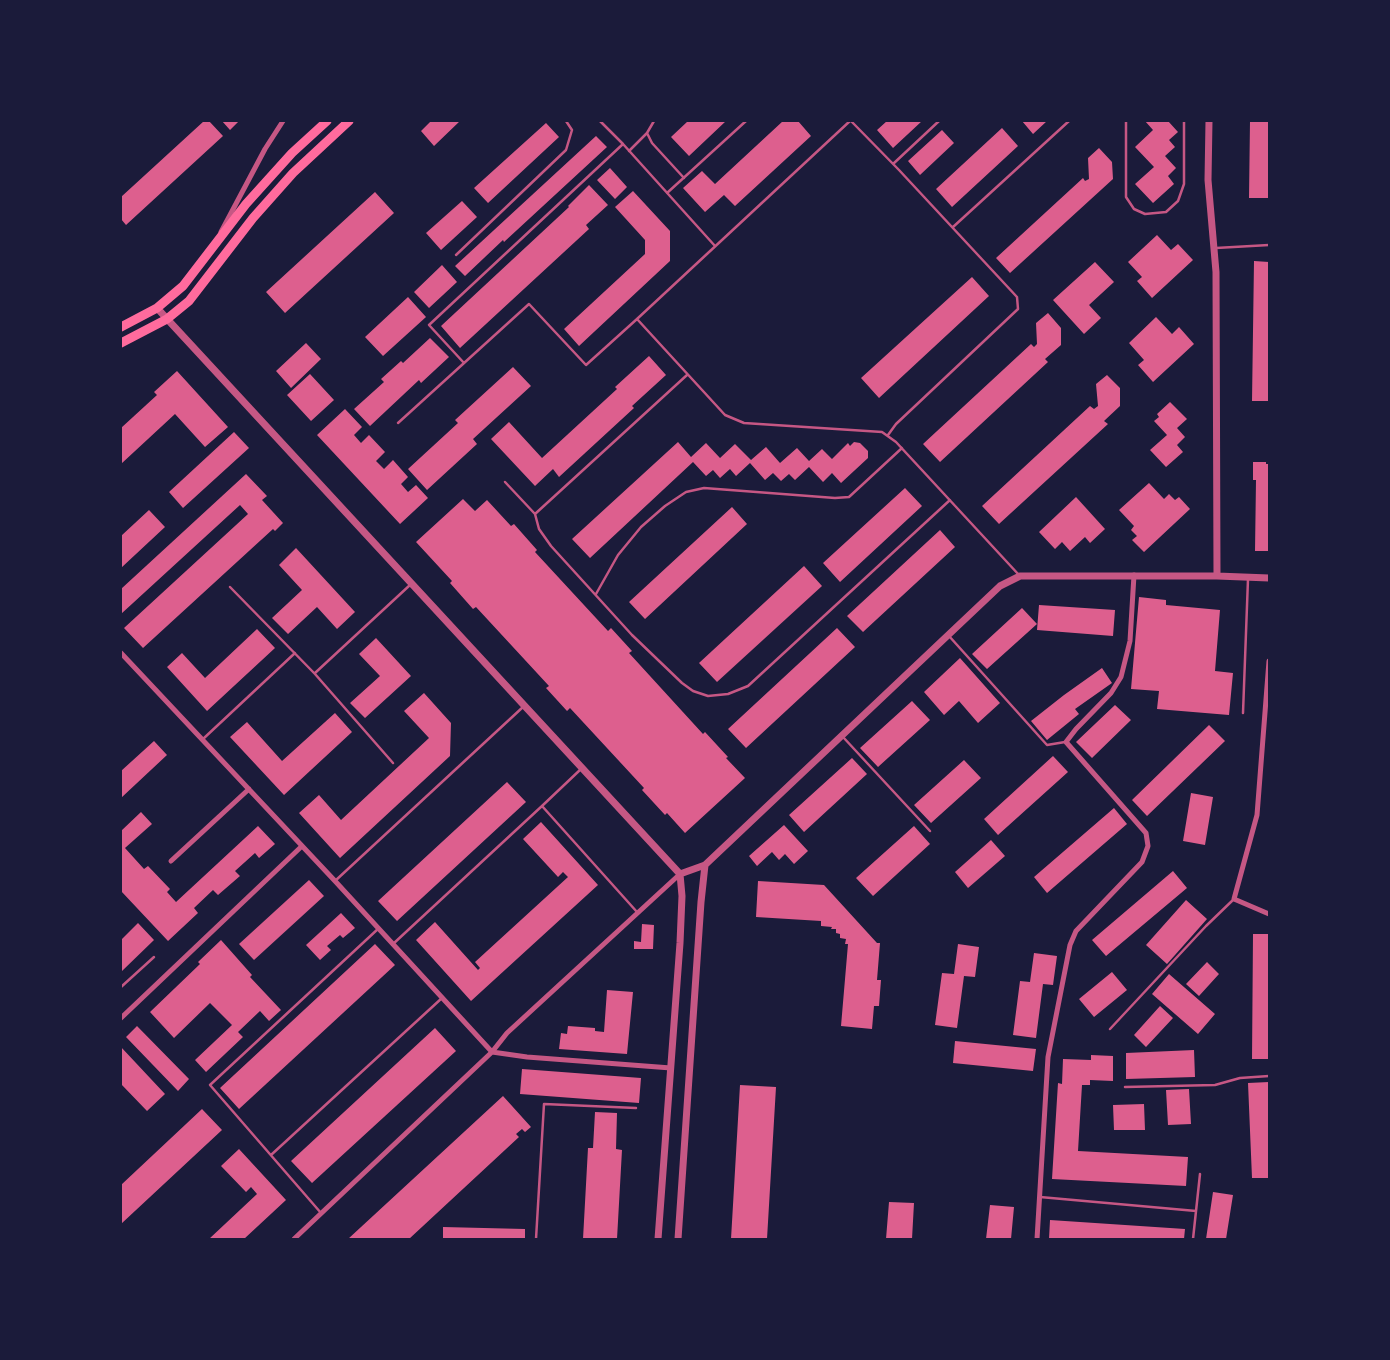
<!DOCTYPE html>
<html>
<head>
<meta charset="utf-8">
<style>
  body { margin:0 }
  #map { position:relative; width:1390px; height:1360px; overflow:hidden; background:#1b1b3a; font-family:"Varela Round",sans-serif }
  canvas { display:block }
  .frame { position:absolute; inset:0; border:122px solid #1b1b3a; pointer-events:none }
</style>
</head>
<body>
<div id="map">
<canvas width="1390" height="1360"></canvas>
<div class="frame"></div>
</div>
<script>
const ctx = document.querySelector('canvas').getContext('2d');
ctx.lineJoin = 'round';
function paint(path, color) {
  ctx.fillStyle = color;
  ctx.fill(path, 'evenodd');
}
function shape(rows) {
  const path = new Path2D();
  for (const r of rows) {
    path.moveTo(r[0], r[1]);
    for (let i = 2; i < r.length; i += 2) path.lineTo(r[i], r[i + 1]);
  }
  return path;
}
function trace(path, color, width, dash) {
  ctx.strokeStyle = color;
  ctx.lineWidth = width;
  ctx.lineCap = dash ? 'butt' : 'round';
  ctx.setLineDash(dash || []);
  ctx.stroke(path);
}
const building = shape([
  [204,121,209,121,223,136,126,225,121,219,121,197],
  [222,121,239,121,230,130],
  [431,121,460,121,434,146,421,131],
  [688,121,726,121,689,156,671,137],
  [783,121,798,121,811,136,735,206,724,195,705,212,683,188,702,171,715,184],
  [887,121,922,121,893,148,877,130],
  [1022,121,1047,121,1033,134],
  [1145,121,1168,121,1178,132,1169,140,1175,147,1165,156,1176,168,1168,176,1174,184,1153,203,1135,184,1154,167,1135,147,1153,130],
  [1250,121,1269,121,1269,198,1249,198],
  [546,123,559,137,488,203,474,188],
  [1002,128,1018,146,952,207,936,189],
  [942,130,954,143,920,175,908,161],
  [596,136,607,147,504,242,503,240,465,276,455,266],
  [1099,148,1112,162,1113,179,1010,273,996,258,1083,178,1085,181,1089,179,1088,158],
  [610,168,627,187,615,199,597,180],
  [589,185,608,205,586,225,589,229,460,348,441,326,569,207,568,206],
  [633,191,670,231,670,261,579,346,564,329,645,254,645,240,615,207],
  [375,192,394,213,285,313,266,292],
  [462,201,477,217,441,250,426,233],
  [1157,235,1171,250,1178,244,1193,260,1152,298,1137,281,1142,277,1128,262],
  [1254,261,1269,262,1269,401,1252,401],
  [1095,262,1114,282,1089,305,1101,318,1084,334,1053,300],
  [442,265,457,282,429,308,414,292],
  [972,277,989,296,879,398,861,378],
  [408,297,426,317,383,356,365,337],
  [1048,313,1061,328,1061,345,1045,359,1048,362,940,462,923,444,1031,344,1034,347,1037,344,1036,323],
  [1156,317,1172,334,1179,327,1194,344,1153,382,1138,365,1144,360,1129,343],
  [430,338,449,357,421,383,419,380,370,426,354,409,384,382,381,379,401,361,403,363],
  [306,343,321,359,291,388,276,371],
  [649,356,666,375,632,406,634,408,559,477,553,469,535,486,491,439,509,422,542,458,617,389,615,387],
  [513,367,531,386,473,439,477,444,427,490,408,469,458,423,455,420],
  [177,371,228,427,205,447,175,414,121,464,121,428,157,395,154,392],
  [310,374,334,400,311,421,287,395],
  [1107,375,1120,388,1120,406,1104,421,1108,424,999,524,982,506,1090,406,1094,409,1098,406,1096,384],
  [1170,402,1187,419,1177,428,1185,437,1177,445,1183,452,1166,467,1150,450,1167,435,1154,421,1159,417,1157,414],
  [345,409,362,427,354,435,361,443,369,435,385,452,376,461,384,469,393,460,408,477,401,484,408,492,416,485,428,498,400,524,317,435],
  [234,432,249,448,183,508,169,492],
  [678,442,691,457,706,443,720,458,735,444,751,460,766,447,780,463,797,448,809,461,822,449,832,459,848,443,850,446,854,442,860,443,868,451,868,458,841,483,832,473,823,482,809,467,795,480,789,474,781,481,773,473,765,480,750,463,736,476,730,469,720,478,713,470,706,476,693,462,590,558,572,539],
  [1253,462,1266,462,1266,464,1269,464,1269,551,1255,551,1256,480,1253,480],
  [246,474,267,496,262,500,283,523,275,531,273,529,143,648,124,628,248,514,240,505,121,614,121,589],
  [1149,483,1164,499,1169,494,1175,500,1179,497,1190,509,1144,552,1132,540,1137,536,1131,530,1134,526,1119,510],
  [905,488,922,506,840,582,823,563],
  [1076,497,1105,529,1090,543,1085,537,1070,551,1062,542,1055,549,1039,532],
  [463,499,475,511,487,500,511,526,514,524,537,550,535,552,608,631,611,628,632,651,629,653,703,734,705,732,728,757,726,758,745,778,685,833,667,813,665,815,642,790,644,788,570,708,567,711,546,688,549,686,476,607,473,609,450,583,452,581,416,542],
  [732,507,747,524,645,619,629,602],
  [149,510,165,527,121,568,121,536],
  [940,530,955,547,863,632,847,616],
  [296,548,355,612,337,629,317,607,288,634,272,618,302,590,279,565],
  [804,566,822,586,717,682,699,663],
  [1139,597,1166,600,1166,605,1220,610,1215,671,1233,673,1229,715,1157,709,1159,691,1131,689],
  [1039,605,1115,610,1113,636,1037,630],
  [1022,608,1037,624,987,669,972,654],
  [837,628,855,647,746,748,728,729],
  [257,629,275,648,207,711,167,667,182,653,205,678],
  [376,638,411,676,365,718,350,703,380,676,359,654],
  [960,658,1000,703,978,723,959,701,944,715,924,692],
  [1102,668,1112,683,1075,709,1079,714,1047,740,1031,721,1064,695],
  [424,693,451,723,450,756,340,858,299,813,319,795,341,820,429,738,404,711],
  [912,701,930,720,878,767,860,748],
  [1115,705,1131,720,1092,758,1076,742],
  [335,713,352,732,284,795,230,737,247,722,282,761],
  [1209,725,1225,741,1147,816,1132,800],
  [154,741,167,755,121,798,121,771],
  [1053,756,1068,772,998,835,984,819],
  [852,758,867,774,804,832,789,815],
  [964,760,981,778,931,823,914,805],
  [507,782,526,802,397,921,378,901],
  [1191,793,1213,797,1205,845,1183,841],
  [1114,808,1127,824,1047,893,1034,877],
  [141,812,152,824,125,848,144,869,148,866,170,889,167,892,176,902,258,826,275,844,259,858,255,853,235,871,240,876,218,895,213,890,194,908,198,913,168,941,121,891,121,831],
  [541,822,598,885,471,1001,416,940,435,922,478,970,480,968,475,962,568,877,563,872,558,877,523,839],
  [784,825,808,851,794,864,785,854,779,860,772,852,757,866,749,856],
  [914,826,930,844,873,896,856,878],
  [991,840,1005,856,968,888,955,872],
  [1173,871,1187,888,1106,956,1092,940],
  [309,880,324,896,254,960,239,944],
  [758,881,824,885,877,943,880,943,877,980,881,980,879,1006,874,1006,872,1029,841,1026,848,944,845,944,846,939,840,938,840,934,836,933,836,929,831,929,832,927,821,926,821,921,756,917],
  [1186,900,1207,919,1167,964,1146,945],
  [341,913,355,928,343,938,340,935,327,946,331,950,320,960,306,945],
  [138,923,154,940,121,972,121,940],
  [642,924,654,925,653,949,634,949,634,941,641,942],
  [1253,934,1269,934,1269,1059,1252,1059],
  [221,940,252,975,250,977,281,1010,269,1021,260,1011,238,1032,243,1037,206,1072,195,1060,232,1025,210,1003,174,1038,150,1012,200,964,198,962],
  [375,944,395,965,239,1109,220,1088],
  [958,944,979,947,975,977,964,976,957,1028,935,1025,942,973,954,974],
  [1034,953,1057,956,1053,985,1043,984,1036,1038,1013,1035,1020,981,1030,982],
  [1207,962,1219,974,1199,996,1186,984],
  [1112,972,1127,990,1094,1017,1079,999],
  [1169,974,1215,1014,1198,1034,1152,994],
  [607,990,633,992,627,1054,559,1049,561,1033,567,1034,568,1026,595,1028,595,1031,604,1032],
  [1160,1006,1173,1018,1146,1047,1134,1035],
  [137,1026,189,1079,178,1091,126,1037],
  [435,1028,456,1051,312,1183,291,1161],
  [955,1041,1036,1049,1033,1071,953,1063],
  [121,1047,165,1094,147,1111,121,1084],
  [1194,1050,1195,1077,1126,1079,1126,1053],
  [1091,1055,1113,1056,1113,1081,1090,1080,1090,1085,1082,1085,1078,1151,1188,1157,1186,1186,1052,1179,1058,1083,1062,1084,1063,1059,1091,1060],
  [522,1069,641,1078,639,1103,520,1094],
  [1269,1082,1269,1178,1252,1178,1248,1083],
  [740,1085,776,1087,767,1239,731,1239],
  [1189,1089,1191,1124,1168,1125,1166,1090],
  [503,1096,531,1127,525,1132,522,1129,516,1134,519,1137,409,1239,348,1239],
  [1144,1104,1145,1130,1114,1130,1113,1105],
  [202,1109,222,1130,121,1224,121,1185],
  [595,1112,617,1113,616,1149,622,1150,617,1239,583,1239,588,1148,593,1148],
  [239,1149,286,1200,244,1239,209,1239,257,1194,251,1187,246,1192,221,1166],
  [1213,1192,1233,1195,1226,1239,1206,1239],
  [889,1202,914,1203,912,1239,886,1239],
  [990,1205,1014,1207,1011,1239,986,1239],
  [1050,1220,1185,1229,1184,1239,1049,1239],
  [443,1227,525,1229,525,1239,443,1239]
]);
const service = shape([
  [654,121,647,133,652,143,684,178],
  [850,121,637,319,725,415,744,423,882,432,896,442,1019,575],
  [851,121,899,170,1017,297,1018,309,896,424,888,435],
  [1126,121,1126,197,1134,209,1145,214,1166,212,1178,201,1184,184,1184,121],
  [623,144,715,246],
  [629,151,647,133],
  [893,164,939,121],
  [667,193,746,121],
  [953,227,1069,121],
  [1216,248,1269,245],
  [456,255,566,150,572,130,566,121],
  [464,363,429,325,623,144,600,121],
  [398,423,529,304,586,365,637,319],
  [505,482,535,514,539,529,551,546,632,635,682,683,693,691,708,696,728,694,748,686,950,500],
  [535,514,687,375],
  [230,587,315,674,393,763],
  [596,594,618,555,641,527,665,506,686,492,704,488,835,498,849,497,902,448],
  [949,636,1047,745,1065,742],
  [315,673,410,585],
  [1243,713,1248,579],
  [843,737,930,831],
  [203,739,295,653],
  [581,769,542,806,637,912],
  [335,881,523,707],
  [393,944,542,806],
  [121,987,154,957],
  [1110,1029,1206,926,1234,899],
  [1125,1087,1215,1085,1240,1078,1269,1076],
  [271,1155,442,998],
  [1040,1197,1196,1211],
  [321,1213,210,1085,379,928],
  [536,1239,544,1104,636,1108],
  [1193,1239,1200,1174]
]);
const minor = shape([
  [221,232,265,149,283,121],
  [121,653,335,881,492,1052,527,1057,671,1068],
  [1269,661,1257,815,1234,899,1269,914],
  [171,861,249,789],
  [121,1018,302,846],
  [294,1239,492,1052,507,1033,680,874],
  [1037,1239,1048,1057,1070,945,1076,931,1142,862,1148,846,1146,833,1066,742,1076,729,1111,693,1121,677,1130,641,1134,575]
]);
const tertiary = shape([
  [1209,121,1208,180,1216,272,1217,576],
  [157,308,680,874],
  [680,874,705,865,1000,586,1020,576,1217,576,1269,578],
  [658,1239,680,943,682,896,680,874],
  [678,1239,701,902,705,865]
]);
const primary = shape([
  [121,327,157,308,183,286,246,204,292,153,327,121],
  [121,343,167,319,189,301,253,218,293,173,349,121]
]);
paint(building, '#dd5f8e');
trace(service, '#c65784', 2.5);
trace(minor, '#c65784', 5);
trace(tertiary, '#c65784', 7);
trace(primary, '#ff6b9d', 9);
</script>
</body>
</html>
